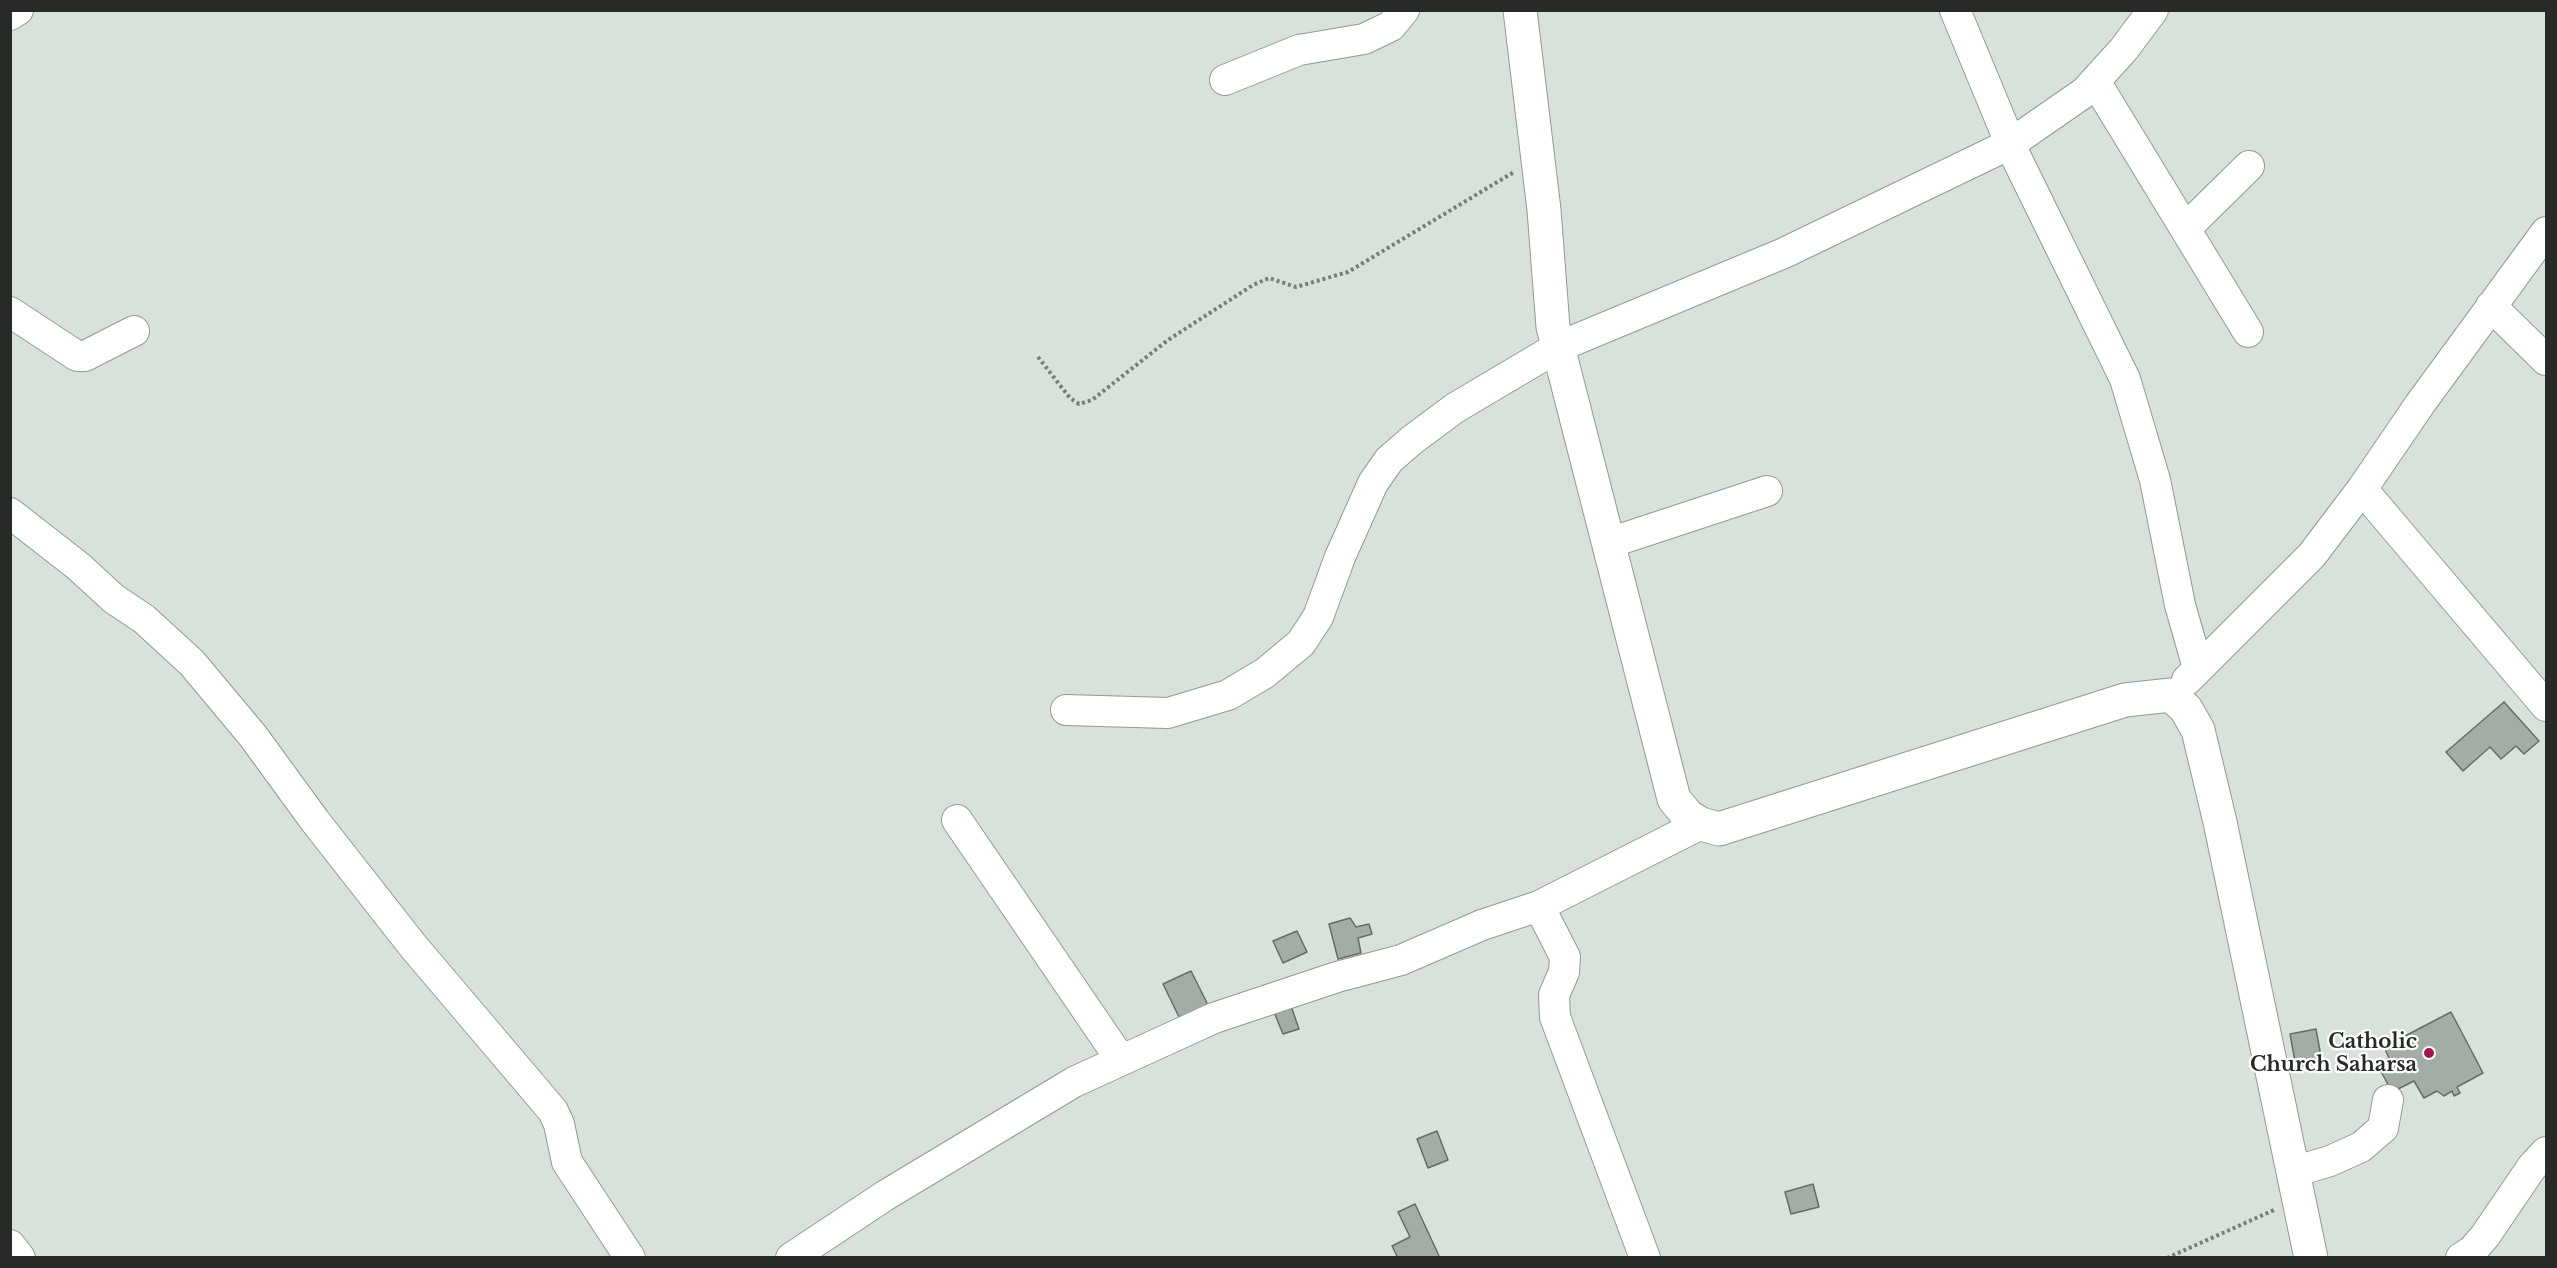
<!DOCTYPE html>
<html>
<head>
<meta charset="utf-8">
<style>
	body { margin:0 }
	#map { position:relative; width:2557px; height:1268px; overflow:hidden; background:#d8e2da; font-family:"Libre Baskerville",serif }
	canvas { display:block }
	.frame { position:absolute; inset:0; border:12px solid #272a27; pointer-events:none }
</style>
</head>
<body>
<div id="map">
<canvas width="2557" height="1268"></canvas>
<div class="frame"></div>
</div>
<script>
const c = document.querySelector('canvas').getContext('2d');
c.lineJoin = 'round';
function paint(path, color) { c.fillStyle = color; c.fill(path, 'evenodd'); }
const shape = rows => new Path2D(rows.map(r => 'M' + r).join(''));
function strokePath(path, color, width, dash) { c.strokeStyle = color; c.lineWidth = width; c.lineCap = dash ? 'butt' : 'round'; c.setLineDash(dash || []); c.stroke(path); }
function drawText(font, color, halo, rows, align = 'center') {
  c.font = font + ' "Libre Baskerville",serif'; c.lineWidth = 4.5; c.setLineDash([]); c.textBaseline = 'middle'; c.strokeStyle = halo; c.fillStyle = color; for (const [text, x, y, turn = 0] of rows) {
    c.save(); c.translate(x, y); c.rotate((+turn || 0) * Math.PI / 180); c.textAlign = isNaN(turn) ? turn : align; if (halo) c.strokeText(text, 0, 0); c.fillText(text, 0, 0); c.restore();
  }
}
const building = shape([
	[2504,702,2539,741,2524,754,2516,746,2501,759,2490,747,2463,771,2446,752,2504,702],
	[1350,918,1356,927,1369,924,1372,934,1358,938,1361,953,1338,959,1329,924,1350,918],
	[1297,931,1307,952,1283,963,1273,941,1297,931],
	[1191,971,1208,1005,1180,1019,1163,984,1191,971],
	[1291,1006,1299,1029,1283,1034,1274,1012,1291,1006],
	[2451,1012,2483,1073,2457,1087,2460,1093,2454,1096,2452,1091,2444,1096,2437,1091,2424,1098,2414,1081,2392,1092,2377,1064,2389,1058,2384,1047,2451,1012],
	[2316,1029,2322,1062,2296,1067,2290,1034,2316,1029],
	[1437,1131,1448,1160,1428,1168,1417,1139,1437,1131],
	[1813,1184,1819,1207,1791,1214,1785,1192,1813,1184],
	[1415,1204,1440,1258,1398,1258,1392,1246,1410,1237,1398,1212,1415,1204]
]);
paint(building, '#a4ada5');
strokePath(building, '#646d66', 1.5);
const minor = shape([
	[1955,10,2015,155,2125,379,2155,480,2180,605,2198,668],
	[10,15,18,10],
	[1225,80,1299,50,1364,39,1391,26,1404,10],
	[2095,81,2248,332],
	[2186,228,2249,166],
	[2491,306,2546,360],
	[10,312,77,356,85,356,134,331],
	[2362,489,2546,706],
	[10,513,78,566,114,599,144,619,192,663,253,736,315,821,413,946,553,1111,559,1124,567,1162,630,1258],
	[1609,543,1767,491],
	[2187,680,2312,555,2362,489,2420,404,2546,232],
	[1066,710,1168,713,1228,695,1265,673,1301,643,1318,617,1340,557,1373,483,1389,460,1412,440,1455,408,1558,347,1784,253,2010,144,2085,92,2124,49,2153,10],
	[957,820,1121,1060],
	[1539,906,1565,957,1564,972,1554,995,1555,1017,1645,1258],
	[2293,1172,2330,1161,2361,1147,2383,1128,2388,1100],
	[10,1245,20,1258],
	[791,1258,886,1195,1074,1082,1214,1018,1337,977,1401,960,1482,925,1539,906,1701,824],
	[2461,1258,2472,1251,2485,1236,2532,1167,2546,1152]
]);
const major = shape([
	[1520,10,1544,210,1553,327,1674,799,1688,816,1701,824,1719,829,2125,700,2171,695,2186,709,2198,730,2220,822,2311,1258]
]);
strokePath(minor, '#919a93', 32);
strokePath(major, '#919a93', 35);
strokePath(shape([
	[1038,357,1070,398,1079,404,1092,400,1168,340,1253,285,1269,278,1296,287,1348,272,1514,172],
	[2167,1258,2274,1210]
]), '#777d78', 4, [3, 3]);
strokePath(minor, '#fff', 30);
strokePath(major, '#fff', 33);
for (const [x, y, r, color] of [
	[2429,1053,6,"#a7134a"]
]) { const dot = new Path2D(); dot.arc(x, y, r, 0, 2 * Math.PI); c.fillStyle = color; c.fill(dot); strokePath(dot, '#fff', 2); }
drawText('bold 20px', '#272a27', '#fff', [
	["Catholic",2417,1042],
	["Church Saharsa",2417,1065]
], 'right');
</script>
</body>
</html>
